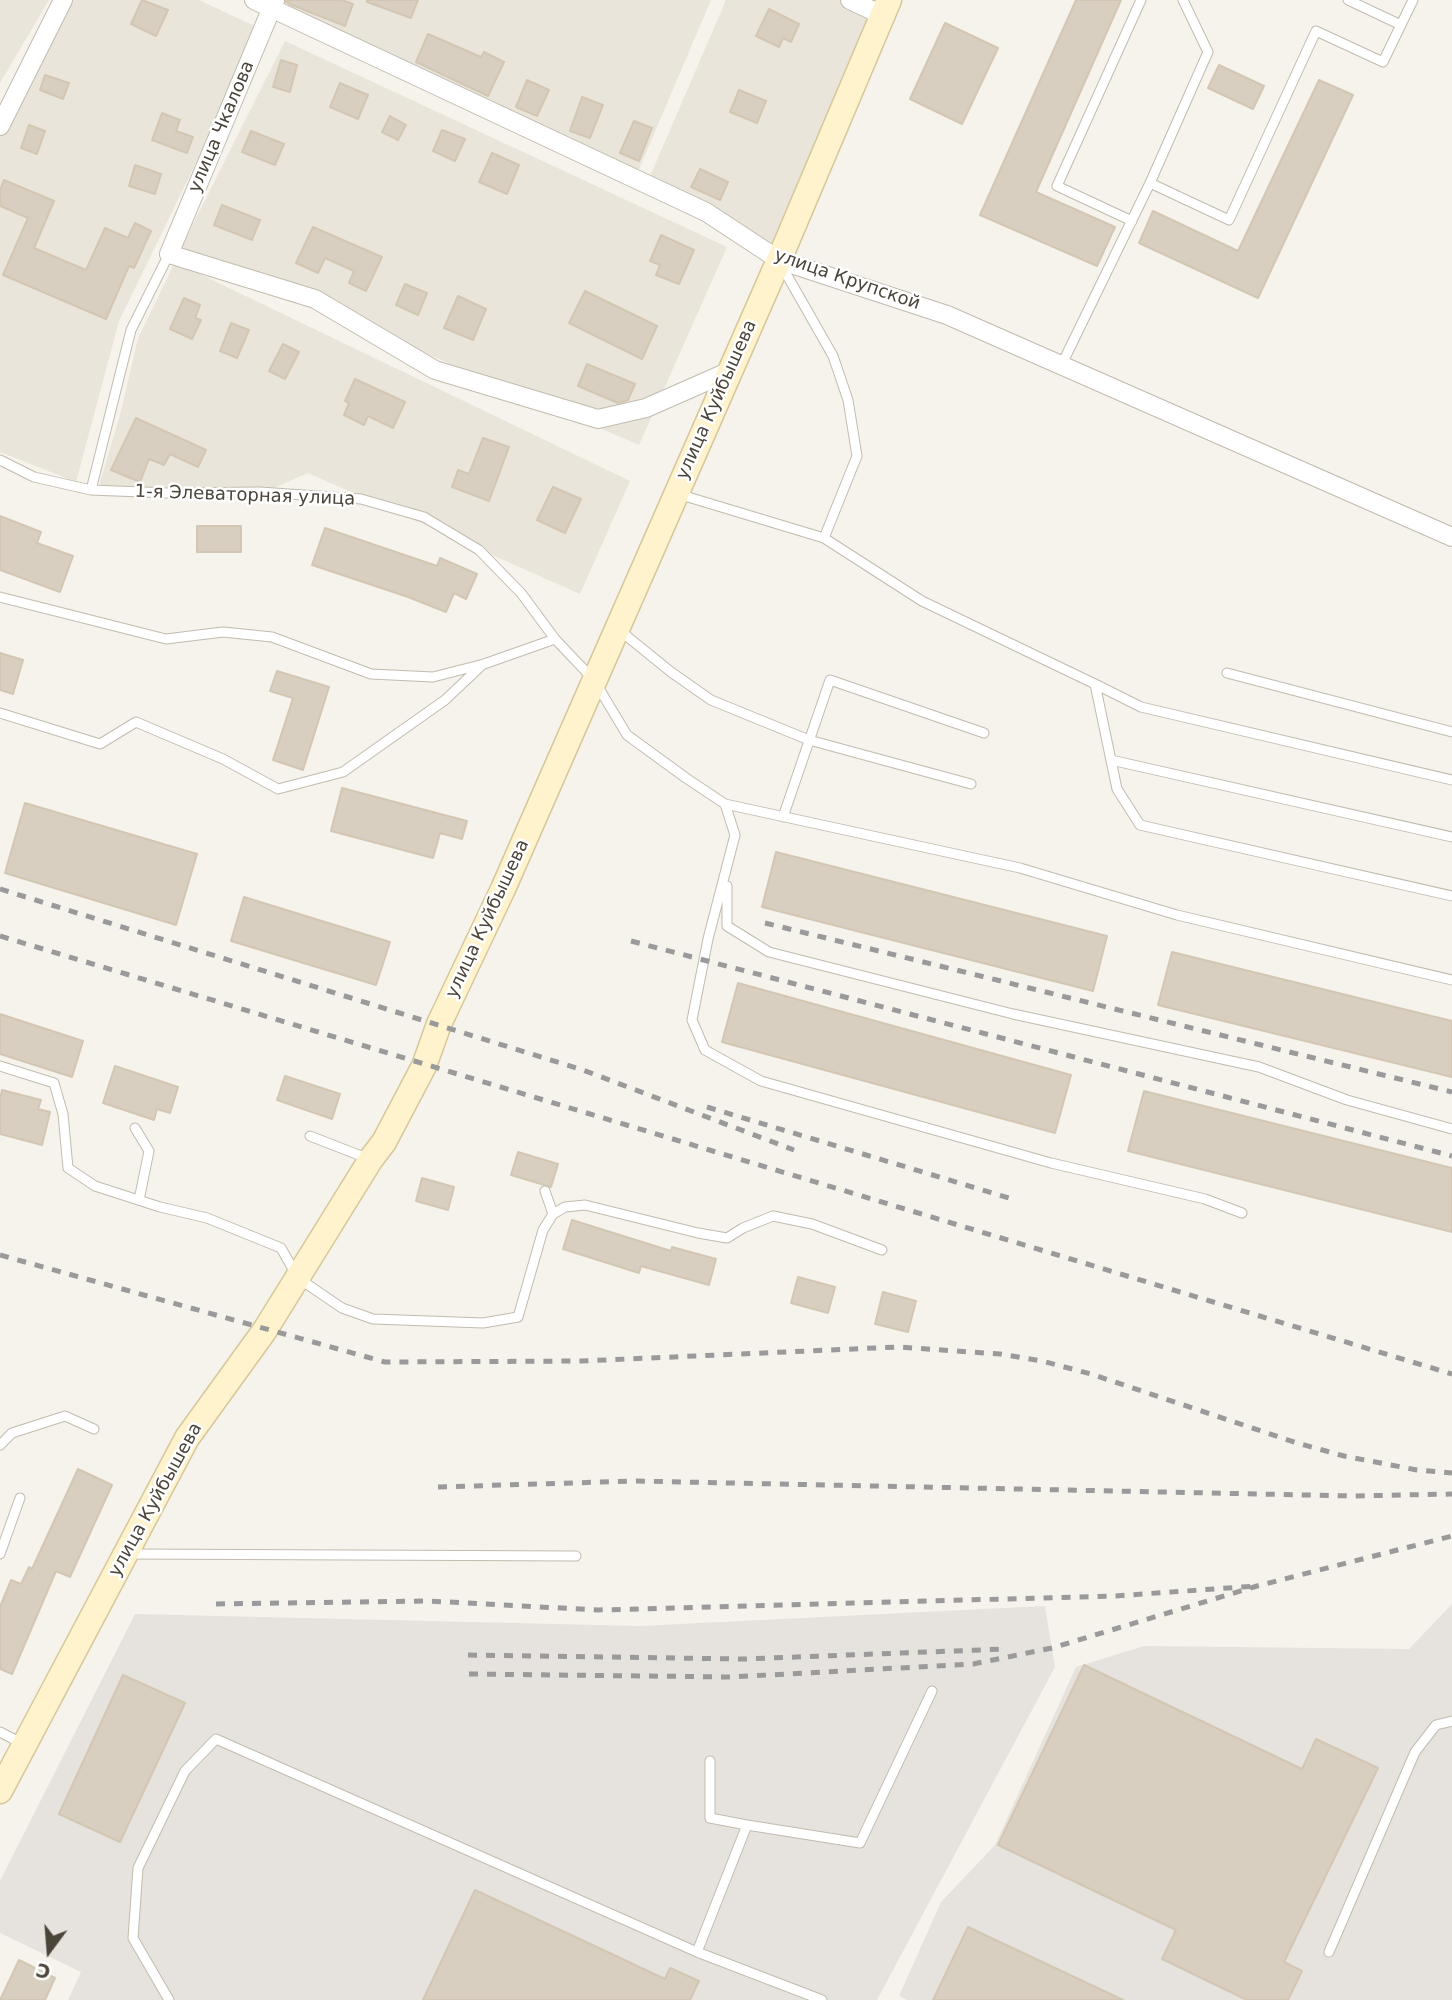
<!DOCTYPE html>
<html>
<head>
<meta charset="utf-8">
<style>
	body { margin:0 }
	#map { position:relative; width:1452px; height:2000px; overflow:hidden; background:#f6f3ec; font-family:"DejaVu Sans",sans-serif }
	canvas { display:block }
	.north { position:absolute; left:14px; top:1916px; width:70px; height:70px; -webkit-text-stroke:5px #fff; paint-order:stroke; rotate:196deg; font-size:19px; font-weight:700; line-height:28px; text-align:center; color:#4b4439 }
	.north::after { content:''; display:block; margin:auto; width:24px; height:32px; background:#4b4439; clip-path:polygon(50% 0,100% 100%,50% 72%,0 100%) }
</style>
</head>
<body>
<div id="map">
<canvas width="1452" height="2000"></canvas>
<div class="north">С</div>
</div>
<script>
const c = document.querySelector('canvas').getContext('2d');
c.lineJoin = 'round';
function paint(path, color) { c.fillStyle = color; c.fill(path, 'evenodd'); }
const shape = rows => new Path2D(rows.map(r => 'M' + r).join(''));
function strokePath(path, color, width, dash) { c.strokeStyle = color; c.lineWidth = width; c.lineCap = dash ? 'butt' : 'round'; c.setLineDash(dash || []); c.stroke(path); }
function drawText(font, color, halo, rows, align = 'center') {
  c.font = font + ' "DejaVu Sans",sans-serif'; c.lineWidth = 5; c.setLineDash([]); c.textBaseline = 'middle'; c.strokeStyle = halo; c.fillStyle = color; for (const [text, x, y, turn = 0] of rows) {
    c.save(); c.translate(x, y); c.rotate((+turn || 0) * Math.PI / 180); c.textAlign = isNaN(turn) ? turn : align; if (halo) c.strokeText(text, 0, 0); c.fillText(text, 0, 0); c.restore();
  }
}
paint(shape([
	[0,0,49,0,0,83],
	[66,0,199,0,261,29,119,321,76,482,0,452,0,130],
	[290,0,711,0,634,181,281,20],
	[726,0,877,0,770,246,645,188],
	[285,41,727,247,639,445,181,248],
	[175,262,630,481,580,594,308,473,269,490,191,499,96,496,121,411,138,338]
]), '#eae5da');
paint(shape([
	[1452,1604,1452,2000,907,2000,899,1996,941,1902,995,1845,1076,1667,1144,1646,1409,1649],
	[1045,1606,1055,1667,877,2000,68,2000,81,1972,0,1933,0,1881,135,1614,640,1626]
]), '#e6e2dd');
const building = shape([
	[142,0,168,10,156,36,131,24,142,0],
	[286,0,342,0,353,4,345,26,292,5,286,2,286,0],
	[367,0,418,0,411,18,367,2,367,0],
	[1076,0,1121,0,1036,192,1115,227,1097,266,980,215,1076,0],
	[769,9,799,24,791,42,783,38,779,47,756,36,769,9],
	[945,23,998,48,962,124,910,99,945,23],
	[428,34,481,57,484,52,504,62,488,96,416,62,428,34],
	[281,60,297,65,290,92,273,87,281,60],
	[1219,65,1264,86,1253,109,1208,88,1219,65],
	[45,75,69,83,63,99,40,90,45,75],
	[527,80,549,90,537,116,516,107,527,80],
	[1319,80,1353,95,1258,298,1139,243,1153,211,1238,251,1319,80],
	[340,83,368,95,358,119,330,107,340,83],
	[739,90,766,101,757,123,730,112,739,90],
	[582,97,603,105,590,138,570,131,582,97],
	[162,113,180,120,176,131,193,137,187,153,152,140,162,113],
	[390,116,406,125,398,140,382,132,390,116],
	[634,121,652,128,639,161,620,153,634,121],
	[29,125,45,131,37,154,21,148,29,125],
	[442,130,465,139,455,161,433,151,442,130],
	[251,131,284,144,275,165,242,152,251,131],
	[492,153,519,165,507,194,479,182,492,153],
	[135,165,161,174,155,194,129,186,135,165],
	[700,169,728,182,720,200,691,187,700,169],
	[4,180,54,201,34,248,86,270,105,228,128,238,135,223,151,231,134,268,129,266,106,319,3,275,28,218,0,206,0,190,4,180],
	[222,205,260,220,252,240,214,225,222,205],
	[313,227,382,257,366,291,349,283,354,271,325,258,318,273,296,263,313,227],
	[661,235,694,250,679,284,656,275,660,265,650,261,661,235],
	[405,284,427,293,418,315,396,305,405,284],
	[585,291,657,326,642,359,569,323,585,291],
	[458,296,486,309,473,340,444,328,458,296],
	[184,298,200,305,195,318,201,320,192,339,170,329,184,298],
	[231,323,249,330,237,358,220,351,231,323],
	[283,344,299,352,285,379,269,371,283,344],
	[587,364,635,384,628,400,618,403,578,386,587,364],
	[355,379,405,402,393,428,368,416,364,425,344,415,349,403,345,401,355,379],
	[136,418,206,450,198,467,170,454,164,465,149,459,140,482,111,470,136,418],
	[483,438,509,447,489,501,452,487,458,470,469,474,483,438],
	[553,487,581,499,565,533,537,520,553,487],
	[0,516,41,532,37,543,73,556,60,592,0,570,0,516],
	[197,526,241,526,241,552,197,552,197,526],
	[325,528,437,566,440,558,477,574,466,599,454,593,446,612,408,597,312,565,325,528],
	[0,653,23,660,13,694,0,690,0,653],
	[277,671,329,687,303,770,273,760,293,698,270,691,277,671],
	[342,788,467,821,462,839,440,833,433,858,331,831,342,788],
	[25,803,197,854,176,925,5,873,25,803],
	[776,852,1107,936,1093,991,762,907,776,852],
	[244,897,390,942,376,985,231,941,244,897],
	[1172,952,1452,1021,1452,1077,1158,1005,1172,952],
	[738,983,1071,1075,1055,1133,722,1042,738,983],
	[0,1014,83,1041,72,1077,0,1054,0,1014],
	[115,1066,178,1087,170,1113,157,1109,154,1120,103,1103,115,1066],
	[285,1076,340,1094,332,1119,277,1100,285,1076],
	[2,1090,41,1100,38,1109,50,1112,42,1145,0,1134,0,1099,2,1090],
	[1144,1091,1452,1168,1452,1232,1128,1151,1144,1091],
	[518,1152,558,1164,551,1187,511,1175,518,1152],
	[422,1178,454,1187,448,1210,416,1201,422,1178],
	[572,1220,671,1251,672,1247,716,1259,709,1285,641,1266,639,1273,563,1249,572,1220],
	[798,1277,835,1287,828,1313,791,1303,798,1277],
	[883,1292,916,1301,908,1332,875,1324,883,1292],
	[78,1469,112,1485,70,1577,56,1571,12,1674,0,1669,0,1607,11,1580,21,1584,29,1567,32,1569,78,1469],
	[1084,1665,1302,1769,1316,1739,1378,1768,1284,1962,1302,1971,1288,2000,1247,2000,1162,1959,1176,1930,998,1845,1084,1665],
	[123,1675,185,1703,120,1842,59,1814,123,1675],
	[475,1890,665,1979,670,1968,699,1981,690,2000,423,2000,475,1890],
	[968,1927,1123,2000,933,2000,968,1927],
	[19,1960,55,1978,45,2000,0,2000,19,1960]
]);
paint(building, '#d8cfc1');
strokePath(building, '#d3c7b4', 2);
const lane = shape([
	[1348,0,1401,25],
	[1150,183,1208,52,1183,0],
	[1132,221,1057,186,1141,0],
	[780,263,833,356,848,400,857,456,824,538],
	[1061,366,1150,183,1229,220,1316,31,1383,62,1413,0],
	[0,460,34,477,91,490,168,493,260,492,361,499,424,517,479,550,521,593,555,639,594,680,627,735,686,778,725,804,735,835,708,939,692,1020,705,1050,761,1081,1051,1163,1205,1199,1242,1213],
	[91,490,131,330,169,254],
	[678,494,824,538,922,601,1095,684,1117,789,1140,825,1452,896],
	[0,597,166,639,223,632,272,637,371,674,433,677,484,664,555,639],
	[618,629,671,672,711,700,809,740,971,784],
	[1227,673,1452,732],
	[1095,684,1141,707,1452,780],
	[0,713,100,744,136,722,223,759,278,789,343,772,445,700,482,665],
	[1111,760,1452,837],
	[725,804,1020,868,1177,915,1452,980],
	[783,817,830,680,984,733],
	[727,886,727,926,769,952,1013,1014,1259,1067,1347,1100,1452,1129],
	[0,1066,54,1083,63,1114,68,1168,95,1186,160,1207,207,1218,281,1248,298,1278,342,1308,373,1319,483,1323,518,1317,543,1230,553,1214,565,1207,585,1205,698,1233,727,1238,743,1228,773,1216,812,1224,882,1250],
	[135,1128,149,1151,139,1200],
	[310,1136,369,1159],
	[545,1191,553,1214],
	[0,1445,12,1433,65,1416,94,1429],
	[0,1554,20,1498],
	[129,1554,576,1556],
	[0,1732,23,1744],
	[710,1761,710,1818,747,1825],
	[697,1952,747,1825,860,1843,932,1691],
	[1329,1952,1415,1752,1436,1725,1452,1721],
	[169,2000,133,1938,138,1868,185,1771,216,1739,697,1952,822,2000]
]);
const street = shape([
	[254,0,706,212,779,260,947,315,1452,537],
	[275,0,169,254,315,299,435,370,598,419,646,408,730,371],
	[850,0,882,15],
	[0,126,63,0]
]);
const secondary = shape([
	[0,1791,187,1438,265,1330,371,1159,384,1142,424,1066,439,1024,503,889,779,260,889,0]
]);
strokePath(lane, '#c2bbae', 11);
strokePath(street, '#c2bbae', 20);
strokePath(secondary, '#d6c79b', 27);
strokePath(lane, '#fff', 9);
strokePath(street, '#fff', 18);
strokePath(secondary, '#fff3cd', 24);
strokePath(shape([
	[0,889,583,1070,794,1150],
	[765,923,1452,1092],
	[0,936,1452,1374],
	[631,941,1452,1156],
	[707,1107,1009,1198],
	[0,1255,385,1362,582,1361,898,1347,1000,1354,1042,1361,1091,1374,1297,1443,1344,1456,1417,1470,1452,1473],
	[438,1487,636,1481,1353,1496,1452,1494],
	[216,1604,429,1601,598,1610,1114,1596,1257,1586],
	[468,1655,744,1659,1006,1649],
	[469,1674,731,1677,973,1664,1052,1648,1257,1586,1452,1536]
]), '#9a9a9a', 5, [9, 9]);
drawText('18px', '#4b4439', '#fff', [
	["улица Чкалова",222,127,-67],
	["улица Крупской",847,280,19],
	["улица Куйбышева",717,400,-66],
	["1-я Элеваторная улица",245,496,2],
	["улица Куйбышева",488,919,-65],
	["улица Куйбышева",156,1500,-61]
]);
</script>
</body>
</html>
